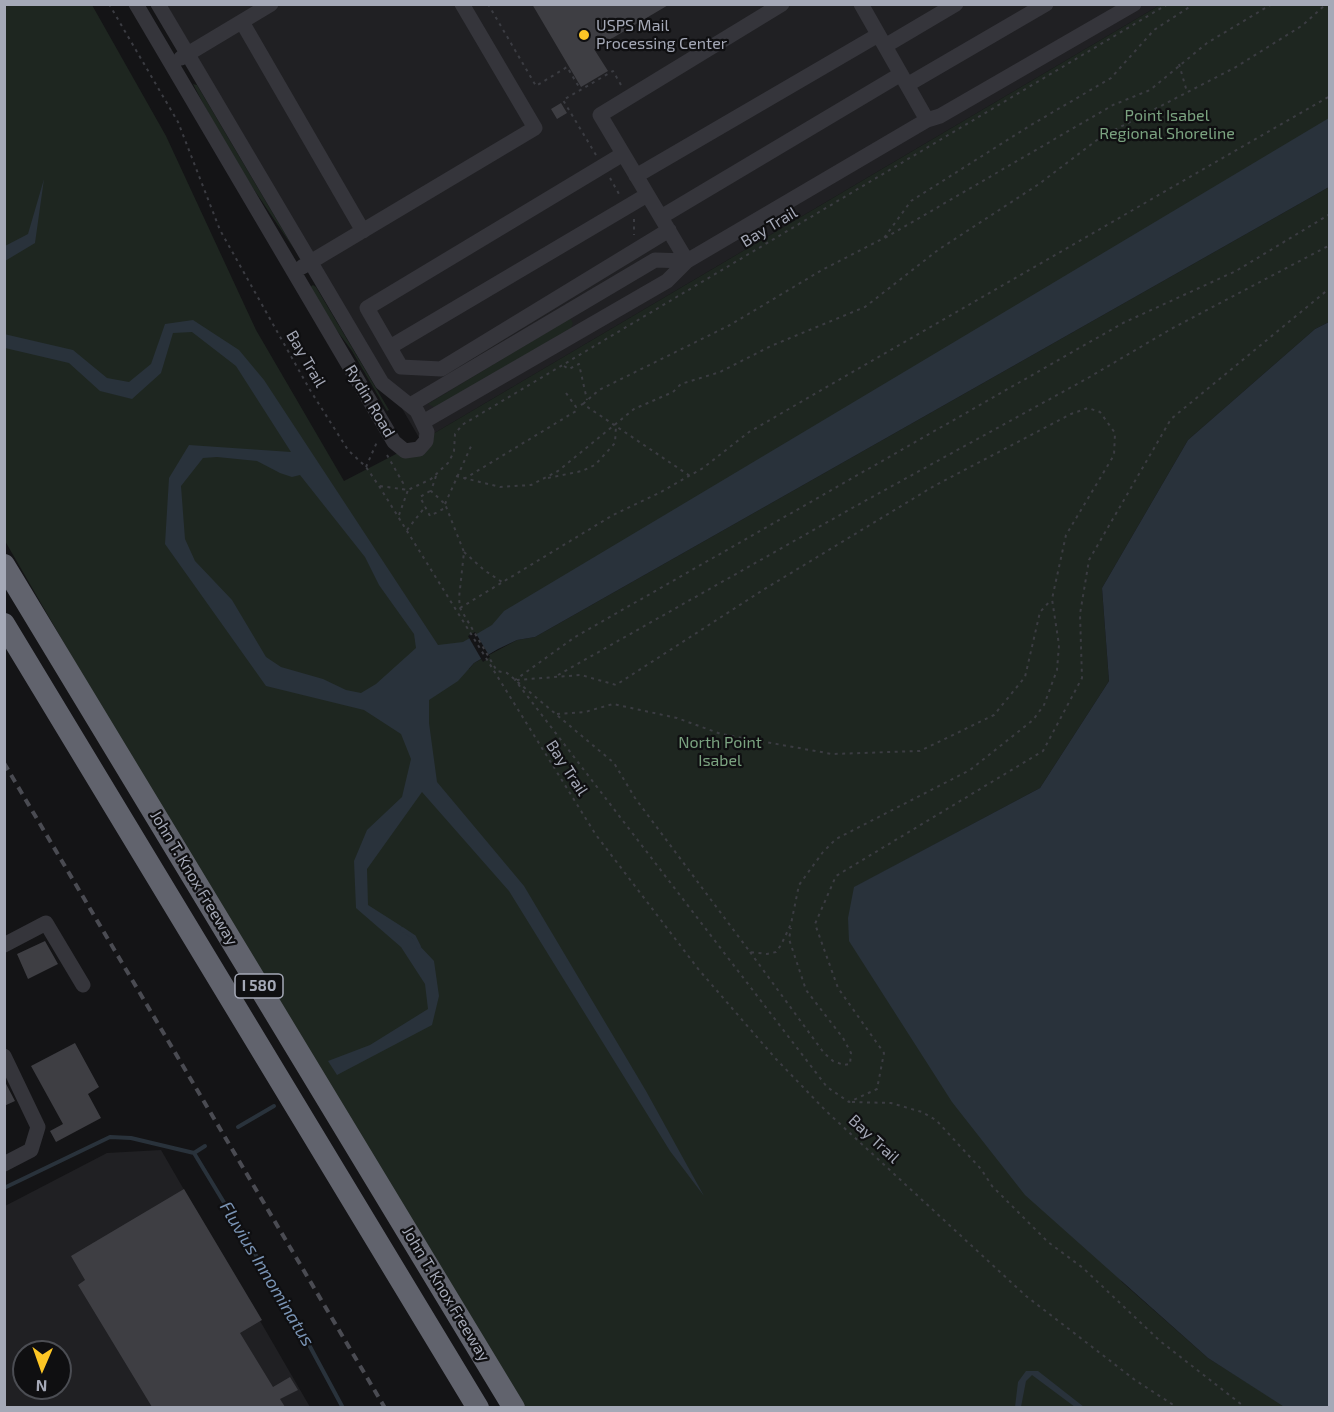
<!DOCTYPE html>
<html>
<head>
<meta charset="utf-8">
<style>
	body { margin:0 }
	#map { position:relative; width:1334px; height:1412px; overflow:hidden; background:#141416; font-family:"Exo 2",sans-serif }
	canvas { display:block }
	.frame { position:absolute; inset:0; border:6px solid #a5a9b7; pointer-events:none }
	.north { position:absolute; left:12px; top:1340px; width:60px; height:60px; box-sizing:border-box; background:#0f0f11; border:2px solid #4b4d53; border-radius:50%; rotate:182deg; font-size:16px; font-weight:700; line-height:24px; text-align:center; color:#a5a9b7 }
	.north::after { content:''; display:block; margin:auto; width:21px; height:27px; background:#fdc625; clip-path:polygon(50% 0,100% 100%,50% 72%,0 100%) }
</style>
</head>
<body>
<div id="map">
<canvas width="1334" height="1412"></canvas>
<div class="frame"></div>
<div class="north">N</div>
</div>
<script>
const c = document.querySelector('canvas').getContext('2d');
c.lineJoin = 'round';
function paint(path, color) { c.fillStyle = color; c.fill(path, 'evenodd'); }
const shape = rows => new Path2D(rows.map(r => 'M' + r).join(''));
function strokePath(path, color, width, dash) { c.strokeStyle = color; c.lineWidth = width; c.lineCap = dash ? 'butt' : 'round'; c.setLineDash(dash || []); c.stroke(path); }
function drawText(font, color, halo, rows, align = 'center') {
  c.font = font + ' "Exo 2",sans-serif'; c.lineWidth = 4.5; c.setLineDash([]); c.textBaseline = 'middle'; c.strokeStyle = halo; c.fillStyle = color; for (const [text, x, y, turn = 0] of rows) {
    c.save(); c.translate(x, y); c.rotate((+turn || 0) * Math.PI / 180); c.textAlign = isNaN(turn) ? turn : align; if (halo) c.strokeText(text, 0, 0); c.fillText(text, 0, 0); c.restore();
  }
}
paint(shape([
	[167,5,1160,5,421,441],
	[161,1150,310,1407,5,1408,5,1206,107,1153],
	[24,1352,60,1352,60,1388,24,1388]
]), '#202023');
paint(shape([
	[4,5,92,5,166,136,256,330,344,481,421,441,1160,5,1329,5,1329,157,453,664,469,669,474,663,517,640,535,637,1329,187,1329,322,1315,329,1188,440,1102,588,1109,681,1040,788,855,887,1122,1282,1208,1358,1286,1407,514,1407,315,1077,5,541],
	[193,84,197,85,294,249,228,151],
	[313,285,316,287,389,410,387,411,352,351,329,320,310,287],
	[570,318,573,323,571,328,436,408,428,404]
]), '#1e2620');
paint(shape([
	[1329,118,1329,187,535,637,517,640,498,649,474,663,458,681,429,700,429,723,437,782,524,886,646,1091,704,1196,670,1151,509,891,422,792,367,869,368,905,401,926,434,961,439,996,432,1025,337,1075,328,1061,370,1045,428,1009,425,984,401,947,356,908,354,861,367,830,402,797,411,759,401,734,364,710,266,686,165,544,169,478,189,445,291,452,236,366,192,332,173,333,161,373,132,399,100,391,69,363,5,348,4,334,73,350,107,378,129,382,151,364,165,324,193,320,239,350,264,380,438,645,463,642,492,625,504,611],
	[217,457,257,461,280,473,292,477,300,475,365,557,379,585,414,634,416,648,376,684,361,693,346,690,323,679,281,667,266,657,232,600,195,561,185,539,181,486,203,458],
	[44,179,35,243,5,261,5,246,28,234],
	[1329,322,1330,1407,1286,1408,1208,1358,1025,1195,952,1102,849,941,848,918,854,887,1040,788,1109,681,1102,588,1188,440,1315,329],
	[1026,1371,1038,1371,1084,1407,1075,1407,1032,1375,1026,1381,1021,1407,1015,1407,1018,1382]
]), '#29323b');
paint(shape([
	[475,632,490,657,483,662,468,636]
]), '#141416');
strokePath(shape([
	[402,929,414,937,419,947],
	[238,1127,274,1106],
	[194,1153,300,1328,343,1408],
	[194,1153,205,1146],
	[4,1188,110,1137,131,1138,194,1153]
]), '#29323b', 4);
paint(shape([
	[532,4,670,4,594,49,608,71,581,87],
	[561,103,567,113,557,119,551,109],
	[45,941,58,964,28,979,17,954],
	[75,1043,99,1087,88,1094,101,1118,56,1142,50,1131,63,1124,31,1066],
	[4,1080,15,1101,4,1106],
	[184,1189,262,1320,240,1333,273,1387,290,1377,298,1390,280,1399,285,1407,152,1407,78,1285,85,1280,71,1256]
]), '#3e3e43');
strokePath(shape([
	[109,4,178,122,220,230,310,390,348,450,366,467,379,486,596,835,699,970,776,1059,826,1111,1026,1296,1135,1380,1178,1408],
	[488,4,536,86,567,67,579,87],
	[1179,64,1187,92],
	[596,155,563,100,613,71,621,85],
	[610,178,619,194],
	[1330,214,1236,271,1123,323,575,637,515,680,827,1087,849,1102,877,1089,884,1053,838,988,815,924,836,876,1043,751,1082,678,1080,614,1089,560,1171,419,1330,288],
	[634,219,634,235],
	[885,238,1113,105,1150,90,1207,43,1272,4],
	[564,366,569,369,579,364,587,400],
	[566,393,576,407,583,404,690,476],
	[583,404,599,390,730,325,822,270,884,238,911,201,1031,125,1111,78,1154,30,1194,4],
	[387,455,403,483,403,490],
	[366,467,377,442],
	[436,476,431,491,445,504,464,552,459,598,460,608,497,671,507,673,614,763,635,798,750,952,767,954,776,952,781,945,791,924,799,885,823,852,836,839,970,770,1033,720,1044,705,1057,670,1059,645,1052,599,1066,535,1114,455,1115,433,1100,412,1088,408,1071,414,934,486,763,590,616,685,581,675,517,680],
	[456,476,500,487,531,485,558,471,634,409,673,392,681,384,720,372,771,346,865,307,938,250,1039,184,1101,137,1236,67,1303,25,1326,4],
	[548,478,582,471,595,465,615,443,616,426],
	[464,479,576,411,576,407],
	[380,486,408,490,431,479,449,462,454,451,455,434,462,425,1168,4],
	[430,491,420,497,430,516,445,508],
	[445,504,472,444],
	[399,515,408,490],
	[407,530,425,507],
	[464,552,484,570,502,582],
	[460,608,613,515,659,493,703,468,749,432,1330,96],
	[558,675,854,507,1088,378,1171,329,1330,245],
	[557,714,585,712,613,704,677,718,721,734,832,754,920,751,994,715,1025,677,1040,612,1051,600],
	[750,952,824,1053,833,1061,844,1065,850,1064,851,1053,843,1038,806,990,789,939,791,928],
	[852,1102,891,1103,922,1112,936,1120,981,1169,992,1186,1048,1242,1083,1268,1160,1341,1246,1408]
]), '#3b3c42', 2, [3, 4.5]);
strokePath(shape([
	[136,4,394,442,405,451,419,449,426,441,427,432,417,411,382,383,158,4],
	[861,4,927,120],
	[242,22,363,231],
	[885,46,956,4],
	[181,58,271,4],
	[907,85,1046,4],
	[623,154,367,308,401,367,441,369,669,230],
	[636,176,878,35],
	[661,217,901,74],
	[687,261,600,115,782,4],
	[302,267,535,128,462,4],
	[390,347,647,195],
	[412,404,655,260,687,261],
	[423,422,667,281,687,261,927,120,940,116,1134,4],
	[4,945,46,923,83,985],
	[4,1056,38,1127,31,1150,4,1164]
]), '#35353b', 15);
strokePath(shape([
	[4,565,514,1408],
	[4,624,478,1408]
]), '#61636d', 22);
strokePath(shape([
	[4,763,385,1408]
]), '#4a4b52', 4, [8, 6]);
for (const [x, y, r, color] of [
	[584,35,6,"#fdc625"]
]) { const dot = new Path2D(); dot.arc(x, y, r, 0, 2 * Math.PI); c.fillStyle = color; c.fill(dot); strokePath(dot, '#0f0f11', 2); }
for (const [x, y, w] of [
	[259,986,48]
]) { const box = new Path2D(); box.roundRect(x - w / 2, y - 12, w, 24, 4.5); c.fillStyle = '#0f0f11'; c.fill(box); strokePath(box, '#a5a9b7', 1.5); }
drawText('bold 15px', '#a5a9b7', null, [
	["I 580",259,986]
]);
drawText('16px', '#a5a9b7', '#0f0f11', [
	["USPS Mail",596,26],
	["Processing Center",596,44]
], 'left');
drawText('16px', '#7ba380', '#0f0f11', [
	["Point Isabel",1167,116],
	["Regional Shoreline",1167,134],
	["North Point",720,743],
	["Isabel",720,761]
]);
drawText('16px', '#a5a9b7', '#0f0f11', [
	["Bay Trail",769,227,-31],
	["Bay Trail",306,359,60],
	["Rydin Road",370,401,59],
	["Bay Trail",567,768,57],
	["John T. Knox Freeway",194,878,59],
	["Bay Trail",874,1139,43],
	["John T. Knox Freeway",446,1294,59]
]);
drawText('italic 18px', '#7a94b5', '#0f0f11', [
	["Fluvius Innominatus",267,1274,59]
]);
</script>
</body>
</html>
